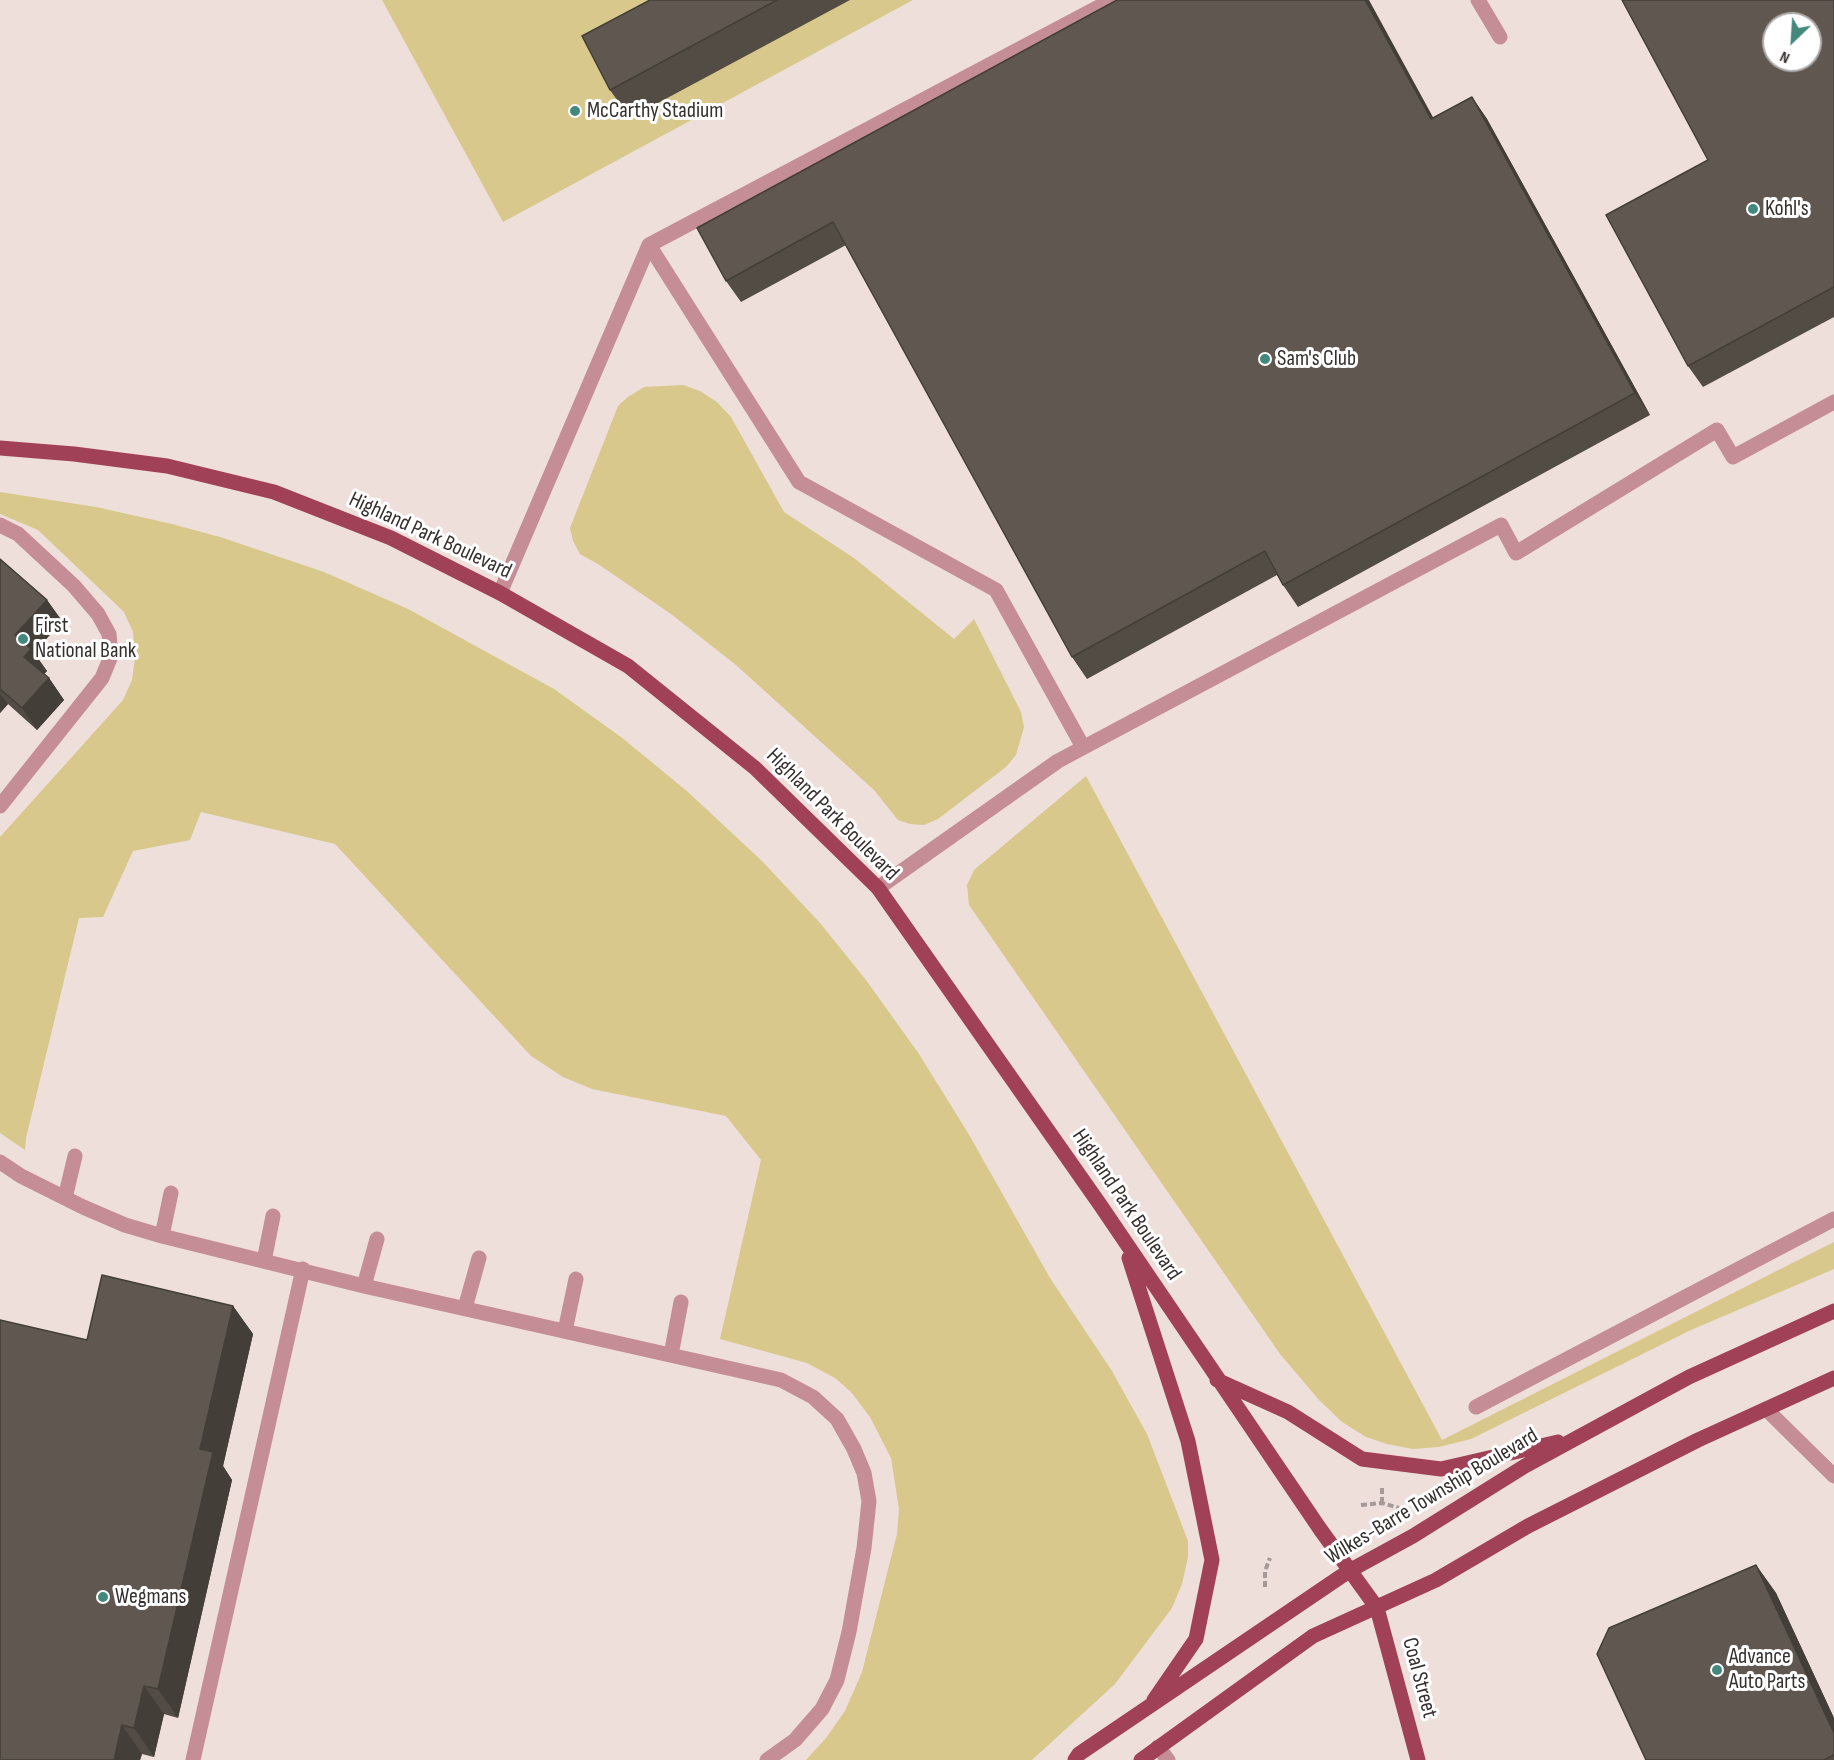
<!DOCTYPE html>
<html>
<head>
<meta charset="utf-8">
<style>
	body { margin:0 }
	#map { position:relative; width:1834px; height:1760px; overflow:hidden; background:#eedfdb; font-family:"Sofia Sans Condensed",sans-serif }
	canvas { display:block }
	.north { position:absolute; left:1762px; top:12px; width:60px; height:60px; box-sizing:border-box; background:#fff; border:2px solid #aeacab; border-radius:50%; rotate:205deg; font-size:16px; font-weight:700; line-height:24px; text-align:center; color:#352f2e }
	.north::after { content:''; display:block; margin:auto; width:21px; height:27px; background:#43887c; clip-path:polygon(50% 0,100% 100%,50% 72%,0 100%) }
</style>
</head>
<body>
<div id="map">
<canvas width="1834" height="1760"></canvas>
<div class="north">N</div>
</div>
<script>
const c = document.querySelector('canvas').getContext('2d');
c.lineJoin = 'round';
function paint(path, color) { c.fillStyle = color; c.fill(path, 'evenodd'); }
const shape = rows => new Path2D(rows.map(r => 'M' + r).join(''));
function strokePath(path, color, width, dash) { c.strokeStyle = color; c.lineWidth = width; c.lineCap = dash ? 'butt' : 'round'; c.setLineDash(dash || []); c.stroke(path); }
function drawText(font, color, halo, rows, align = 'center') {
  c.font = font + ' "Sofia Sans Condensed",sans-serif'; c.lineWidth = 6; c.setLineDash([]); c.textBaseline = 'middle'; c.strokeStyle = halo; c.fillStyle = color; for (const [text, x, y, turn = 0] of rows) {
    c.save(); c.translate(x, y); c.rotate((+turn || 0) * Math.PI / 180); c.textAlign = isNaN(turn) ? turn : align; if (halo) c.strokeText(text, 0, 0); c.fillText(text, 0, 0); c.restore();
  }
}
paint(shape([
	[382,0,913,0,503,222],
	[683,385,700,391,717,402,731,417,784,512,854,558,954,639,974,619,1021,712,1024,727,1016,755,1006,767,938,819,924,825,910,824,898,820,874,790,736,665,671,614,598,564,580,554,573,541,570,528,618,406,628,397,644,387],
	[0,492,96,507,172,524,220,537,324,572,408,609,554,689,621,737,688,792,762,861,820,923,866,980,919,1054,968,1133,1050,1278,1112,1371,1147,1434,1188,1541,1188,1557,1182,1584,1172,1608,1115,1684,1032,1760,806,1760,826,1738,845,1711,862,1672,897,1534,899,1509,891,1458,870,1417,851,1392,835,1378,807,1363,720,1339,761,1160,726,1116,592,1089,563,1077,531,1056,335,844,201,812,190,840,133,851,103,917,79,918,26,1138,25,1150,0,1133,0,837,123,700,132,680,135,658,133,632,124,612,38,530,0,514],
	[1086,776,1442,1440,1834,1242,1834,1269,1691,1330,1471,1439,1439,1447,1413,1449,1387,1444,1366,1437,1342,1422,1319,1400,1280,1354,969,905,967,885,974,870]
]), '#d8c88b');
strokePath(shape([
	[1382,1503,1382,1487],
	[1361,1505,1382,1503,1399,1508],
	[1265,1587,1265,1571,1270,1558]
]), '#a59a97', 4, [6, 3]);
strokePath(shape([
	[1478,0,1500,37],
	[649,245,799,482,996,590,1083,747],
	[0,525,18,534,74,586,98,614,109,634,111,656,102,678,0,806],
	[500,593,649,245,1112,0],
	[878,888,1058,761,1501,525,1516,553,1717,430,1733,457,1834,402],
	[0,1162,21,1176,83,1207,125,1225,162,1236,364,1286,781,1380,813,1397,837,1419,854,1449,864,1473,869,1501,864,1548,849,1632,837,1680,822,1709,795,1740,767,1760],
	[65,1198,75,1156],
	[162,1236,171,1193],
	[264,1261,273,1216],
	[364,1286,377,1239],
	[465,1308,479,1258],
	[565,1331,576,1279],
	[671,1355,681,1302],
	[1476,1407,1834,1219],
	[1766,1409,1834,1476],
	[1158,1747,1168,1760],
	[193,1760,303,1269]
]), '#c58d96', 15);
strokePath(shape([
	[0,448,74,454,167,466,274,492,391,538,500,593,628,666,755,768,878,888,1101,1206,1320,1529,1377,1608,1418,1760],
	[1129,1258,1188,1441,1212,1560,1196,1639,1154,1700],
	[1217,1380,1288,1412,1362,1459,1441,1469,1558,1442],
	[1075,1760,1079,1754,1349,1571,1413,1536,1525,1466,1689,1377,1834,1311],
	[1141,1760,1313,1636,1436,1580,1528,1526,1698,1440,1834,1378]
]), '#a14157', 15);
paint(shape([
	[650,0,850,0,630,118,610,90],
	[1834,0,1834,317,1703,387,1688,366,1708,160],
	[1472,97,1487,119,1650,415,1298,607,1283,585,1277,575,1087,679,1072,657,846,245,741,302,726,281,697,228,1434,118],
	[0,559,47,600,62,621,34,653,47,671,44,674,49,678,64,700,37,730,8,704,0,713],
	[233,1306,253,1334,223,1466,232,1480,178,1718,164,1714,154,1757,142,1754,140,1760,0,1760,87,1340],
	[1756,1565,1776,1593,1834,1718,1834,1760,1646,1760]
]), '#534c45');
paint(shape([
	[1365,0,1369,0,1446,141,1431,119],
	[1472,97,1487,119,1650,415,1635,393],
	[47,600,62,621,34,653,47,671,39,679,24,657,15,635],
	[49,678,64,700,37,730,22,708],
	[0,694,8,704,0,713],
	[233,1306,253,1334,223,1466,232,1480,178,1718,158,1689,200,1449],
	[1756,1565,1776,1593,1834,1718,1834,1733],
	[144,1686,164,1714,154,1757,134,1728],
	[122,1725,142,1754,140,1760,114,1760]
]), '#433e38');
const building = shape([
	[650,0,777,0,610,90,582,36,650,0],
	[1117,0,1365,0,1431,119,1472,97,1635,393,1283,585,1265,551,1072,657,833,222,726,281,697,228,1117,0],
	[1622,0,1834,0,1834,287,1688,366,1606,215,1708,160,1622,0],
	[1774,24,1810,24,1810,60,1774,60,1774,24],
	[0,559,47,600,15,635,31,649,24,657,49,678,22,708,0,689,0,559],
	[102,1275,233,1306,200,1449,213,1452,158,1689,144,1686,134,1728,122,1725,114,1760,0,1760,0,1320,87,1340,102,1275],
	[1756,1565,1834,1733,1834,1755,1824,1760,1646,1760,1597,1654,1609,1628,1756,1565]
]);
paint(building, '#605850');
strokePath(building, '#433e38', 1.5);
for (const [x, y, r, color] of [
	[575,111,6,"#43887c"],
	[1753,209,6,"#43887c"],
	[1265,359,6,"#43887c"],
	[23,639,6,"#43887c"],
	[103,1597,6,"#43887c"],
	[1717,1670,6,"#43887c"]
]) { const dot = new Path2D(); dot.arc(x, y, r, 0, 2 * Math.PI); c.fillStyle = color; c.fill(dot); strokePath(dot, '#fff', 2); }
drawText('22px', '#352f2e', '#fff', [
	["McCarthy Stadium",587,111],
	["Kohl's",1765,209],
	["Sam's Club",1277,359],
	["First",35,626],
	["National Bank",35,651],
	["Wegmans",115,1597],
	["Advance",1729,1657],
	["Auto Parts",1729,1682]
], 'left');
drawText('22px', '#352f2e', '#fff', [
	["Highland Park Boulevard",430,536,25],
	["Highland Park Boulevard",832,815,45],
	["Highland Park Boulevard",1126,1205,56],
	["Wilkes-Barre Township Boulevard",1432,1497,-31],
	["Coal Street",1419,1678,75]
]);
</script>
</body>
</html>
